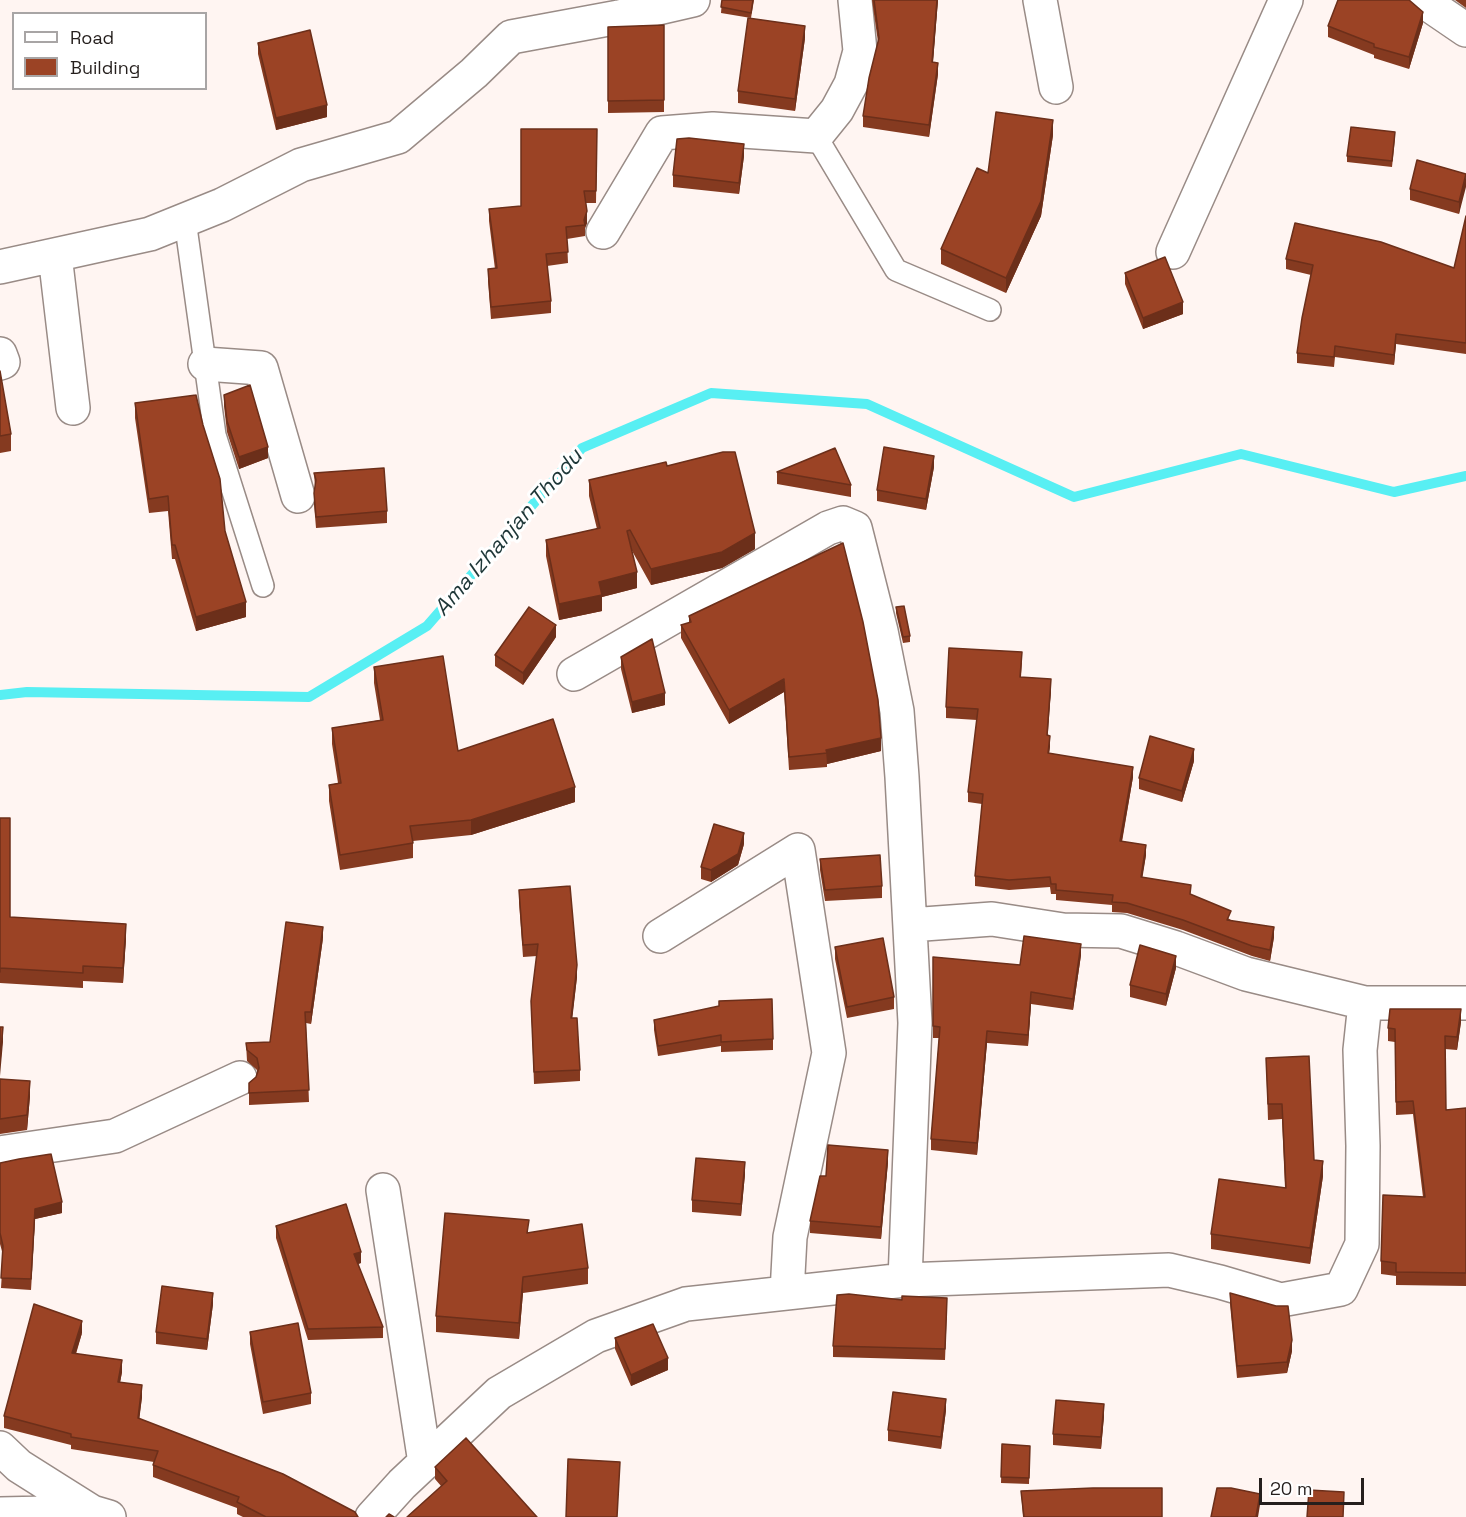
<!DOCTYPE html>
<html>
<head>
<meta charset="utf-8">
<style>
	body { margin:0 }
	#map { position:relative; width:1466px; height:1517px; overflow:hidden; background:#fff5f2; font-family:"Space Grotesk",sans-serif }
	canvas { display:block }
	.legend { position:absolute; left:12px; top:12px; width:195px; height:78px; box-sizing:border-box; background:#fff; border:2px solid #a8a5a5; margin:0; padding:8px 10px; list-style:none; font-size:18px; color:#251f1d }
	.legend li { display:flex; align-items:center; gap:12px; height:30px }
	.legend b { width:30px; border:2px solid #a8a5a5 }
	.scale { position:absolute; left:1259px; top:1478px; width:105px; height:27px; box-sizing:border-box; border:3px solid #251f1d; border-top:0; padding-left:8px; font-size:18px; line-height:21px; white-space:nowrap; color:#251f1d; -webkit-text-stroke:4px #fff; paint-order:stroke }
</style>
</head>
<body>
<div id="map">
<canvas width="1466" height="1517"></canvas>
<ul class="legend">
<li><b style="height:8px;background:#fff"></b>Road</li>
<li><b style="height:16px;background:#9b4325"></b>Building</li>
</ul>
<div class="scale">20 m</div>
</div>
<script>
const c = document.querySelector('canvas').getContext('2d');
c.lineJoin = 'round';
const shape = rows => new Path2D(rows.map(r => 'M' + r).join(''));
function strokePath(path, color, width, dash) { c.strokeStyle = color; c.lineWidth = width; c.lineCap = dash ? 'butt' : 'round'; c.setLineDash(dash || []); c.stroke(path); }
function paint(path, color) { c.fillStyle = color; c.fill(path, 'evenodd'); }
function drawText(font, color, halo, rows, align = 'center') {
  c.font = font + ' "Space Grotesk",sans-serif'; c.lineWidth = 6; c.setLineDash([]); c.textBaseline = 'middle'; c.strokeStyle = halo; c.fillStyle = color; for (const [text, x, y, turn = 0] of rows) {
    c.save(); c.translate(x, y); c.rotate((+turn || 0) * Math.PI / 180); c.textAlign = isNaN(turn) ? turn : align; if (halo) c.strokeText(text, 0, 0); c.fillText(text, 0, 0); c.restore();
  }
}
strokePath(shape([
	[0,695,27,692,309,697,427,626,582,448,711,393,867,404,1074,497,1241,454,1394,492,1466,476]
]), '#58eff3', 10);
const lane = shape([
	[816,136,896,270,990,310],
	[185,220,215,435,263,586]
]);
const street = shape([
	[1040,0,1056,87],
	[1422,0,1466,30],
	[603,232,662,133,713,129,816,136,837,110,851,84,860,51,855,0],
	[1173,252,1286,0],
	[55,255,73,408],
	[0,267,150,234,222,205,301,165,398,137,474,73,511,37,619,17,693,0],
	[0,354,3,362,0,363],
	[205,364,261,368,298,496],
	[910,925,992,919,1063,930,1121,931,1176,948,1246,974,1365,1003],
	[660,936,798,850,829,1053,790,1237,787,1293],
	[0,1153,115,1136,240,1078],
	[383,1190,425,1463],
	[905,1280,1169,1270,1220,1282,1281,1300,1341,1289,1362,1244,1363,1146,1360,1050,1365,1003,1466,1003],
	[0,1448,19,1466,57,1490,92,1512,109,1517],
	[0,1514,92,1512],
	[372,1517,402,1484,499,1393,596,1336,686,1304,905,1280,915,1023,902,777,897,711,881,631,855,528,843,523,828,528,574,674]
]);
strokePath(lane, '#998b86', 24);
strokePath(street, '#998b86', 36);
strokePath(lane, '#fff', 21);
strokePath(street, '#fff', 33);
paint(shape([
	[722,0,754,0,751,18,721,13],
	[872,0,938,0,933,62,938,74,929,137,863,127,863,116,878,42],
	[1455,0,1466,0,1466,8],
	[1423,23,1409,69,1374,58,1374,55,1328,37,1328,26],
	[664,25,664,112,608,113,608,27],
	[805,38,795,111,738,103,738,91],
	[258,43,327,117,276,130,258,54],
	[597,129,596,203,586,203,587,223,585,228,585,236,567,239,568,263,547,266,551,301,551,313,491,319,488,281,488,269,495,269,489,221,489,209,521,206],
	[1053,135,1041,216,1006,293,941,264,941,249,988,173],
	[1395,138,1392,167,1347,162,1347,156],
	[744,156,739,194,673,187,673,175],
	[1466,174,1459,214,1410,200,1410,189],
	[1466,216,1466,354,1396,344,1394,365,1335,357,1334,367,1297,363,1297,353,1311,275,1286,269,1286,259,1454,268],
	[1125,273,1183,314,1143,329,1125,284],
	[0,371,11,434,11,451,0,453],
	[224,395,268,458,239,469,227,432,224,406],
	[135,403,225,531,246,617,196,631,175,559,172,559,168,511,149,513,135,418],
	[667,466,755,549,722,568,651,585,631,549,637,588,602,597,602,611,559,620,546,556,546,540,597,529,589,496,589,480],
	[934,467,926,510,877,501,877,490],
	[777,472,851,485,851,497,777,484],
	[314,473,387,511,387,523,316,528,314,504,315,487],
	[896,607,910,636,910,642,903,643,896,613],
	[689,616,881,751,827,764,827,767,789,770,784,692,729,724,681,638,681,625,689,623],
	[556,637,523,685,495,666,495,655],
	[621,657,665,705,632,713,621,669],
	[1022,662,1021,677,1051,690,1047,735,1050,746,1049,753,1133,777,1122,842,1146,855,1142,877,1191,895,1231,920,1274,937,1270,961,1252,956,1183,930,1127,913,1112,912,1112,905,1056,900,1056,894,1051,894,1050,887,1009,890,975,886,975,876,982,804,968,802,968,792,977,720,946,718,946,707],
	[374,667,458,751,575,802,471,835,413,841,413,858,340,870,329,801,329,785,338,783,332,744,332,728,380,720,374,683],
	[1194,761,1182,802,1139,789,1139,778],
	[0,818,10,917,126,938,123,983,83,981,83,988,0,983,0,987],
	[744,844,738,865,711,882,701,879,701,867],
	[820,859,882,886,882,898,825,901,820,870],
	[519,890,577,977,572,1018,580,1070,580,1081,534,1084,531,1001,537,956,523,957,519,902],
	[323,938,311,1024,306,1023,309,1102,249,1105,249,1083,256,1077,257,1072,257,1070,247,1061,246,1043,270,1042],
	[835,947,894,997,894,1009,847,1018,835,959],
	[1081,955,1073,1010,1031,1004,1028,1046,987,1043,977,1155,931,1150,931,1139,939,1038,933,1038,933,957,1020,965],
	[1176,968,1166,1006,1130,997,1130,985],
	[654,1020,773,1039,773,1050,721,1052,721,1046,658,1056,654,1030],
	[1461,1022,1457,1050,1445,1049,1446,1110,1466,1108,1466,1286,1396,1285,1396,1276,1381,1274,1381,1261,1423,1197,1413,1114,1396,1115,1395,1042,1388,1041,1388,1028],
	[1266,1058,1314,1160,1323,1176,1310,1264,1211,1249,1211,1234,1285,1188,1282,1119,1268,1120],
	[0,1079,30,1096,27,1130,0,1134],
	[888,1162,881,1239,810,1233,810,1221],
	[0,1163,62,1213,35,1219,31,1290,1,1288,3,1255,0,1244],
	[745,1174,741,1216,692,1212,692,1200],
	[276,1226,361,1263,358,1264,383,1327,383,1338,308,1340,276,1238],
	[529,1233,588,1268,588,1284,523,1293,519,1339,436,1332,436,1316],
	[1230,1293,1292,1351,1287,1373,1237,1378,1230,1304],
	[213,1304,207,1350,156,1344,156,1332],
	[947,1309,945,1360,833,1357,833,1346],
	[250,1332,311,1393,311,1404,263,1414,250,1344],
	[82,1333,76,1354,122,1372,120,1382,142,1397,139,1419,358,1517,243,1517,237,1514,237,1508,153,1477,153,1465,154,1462,71,1449,71,1445,4,1428,4,1416],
	[615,1338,668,1370,631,1386,615,1349],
	[946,1410,941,1449,888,1441,888,1430],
	[1104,1416,1101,1449,1053,1445,1053,1434],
	[1002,1444,1030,1446,1029,1484,1001,1483],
	[435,1467,537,1517,441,1486,435,1479],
	[1021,1491,1162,1517,1023,1517]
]), '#853a20');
paint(shape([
	[937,0,938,0,932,74,932,62],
	[1423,12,1423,23,1409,69,1409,57],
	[805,26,805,38,795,111,795,99],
	[938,63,938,74,929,137,929,125],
	[327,105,327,117,276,130,276,118],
	[1053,120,1053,135,1041,216,1006,293,1006,278],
	[744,144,744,156,739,194,739,183],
	[1466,175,1466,187,1459,214,1459,202],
	[587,211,587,223,585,228,584,220],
	[1183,302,1183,314,1143,329,1143,318],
	[1396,334,1396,344,1394,365,1394,355],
	[268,447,268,458,239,469,239,457],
	[934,456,934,467,926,510,926,499],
	[755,533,755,549,722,568,651,585,651,569],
	[637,572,637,588,602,597,602,611,559,620,559,604,599,582],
	[246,602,246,617,196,631,196,617],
	[556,625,556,637,523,685,523,673],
	[784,679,784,692,729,724,729,710],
	[1051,679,1051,690,1047,746,1047,735],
	[665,693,665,705,632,713,632,702],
	[1050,736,1050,746,1048,763,1048,753],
	[881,738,881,751,827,764,826,750],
	[1194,749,1194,761,1182,802,1182,791],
	[1133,767,1133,777,1120,851,1120,841],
	[575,787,575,802,471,835,471,820],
	[744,833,744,844,738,865,711,882,711,870],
	[1146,845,1146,855,1141,887,1141,877],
	[126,924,126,938,123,983,123,968],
	[323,927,323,938,311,1024,311,1012],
	[1274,927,1274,937,1270,961,1270,950],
	[1081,944,1081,955,1073,1010,1073,999],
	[1176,956,1176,968,1166,1006,1166,994],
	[577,965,577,977,571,1030,571,1018],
	[1031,992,1031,1004,1028,1046,1028,1035],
	[1461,1009,1461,1022,1457,1050,1457,1037],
	[3,1027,3,1042,0,1076,0,1061],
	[987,1031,987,1043,977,1155,977,1143],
	[30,1081,30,1096,27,1130,27,1115],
	[888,1150,888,1162,881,1239,881,1227],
	[1323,1161,1323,1176,1310,1264,1310,1248],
	[745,1162,745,1174,741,1216,741,1204],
	[62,1202,62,1213,35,1219,31,1290,35,1209],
	[361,1252,361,1263,354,1265,354,1254],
	[523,1277,523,1293,519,1339,519,1323],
	[213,1293,213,1304,207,1350,207,1339],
	[82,1321,82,1333,72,1365,72,1353],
	[1292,1340,1292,1351,1287,1373,1287,1362],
	[668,1358,668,1370,631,1386,631,1375],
	[122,1360,122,1372,118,1394,118,1382],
	[142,1385,142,1397,138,1430,138,1418],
	[946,1399,946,1410,941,1449,941,1437],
	[1104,1404,1104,1416,1101,1449,1101,1437],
	[1260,1494,1260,1505,1258,1517,1256,1517]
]), '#6c2f1a');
const building = shape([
	[722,0,753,0,751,13,721,7,722,0],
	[874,0,937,0,932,62,938,63,929,125,863,116,869,78,879,38,874,0],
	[1338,0,1409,0,1423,12,1409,57,1374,47,1374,44,1328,26,1338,0],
	[748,18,805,26,795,99,738,91,748,18],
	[664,25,664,100,608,101,608,27,664,25],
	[310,30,327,105,276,118,258,43,310,30],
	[996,112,1053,120,1041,201,1006,278,941,249,977,168,988,173,996,112],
	[1351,127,1395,132,1392,161,1347,156,1351,127],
	[521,129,597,129,596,191,584,191,587,211,584,220,585,225,566,227,568,252,546,254,551,301,491,307,488,269,497,268,489,209,521,206,521,129],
	[689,138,744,144,739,183,673,175,677,139,689,138],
	[1417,160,1466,174,1459,202,1410,189,1417,160],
	[1466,216,1466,343,1396,334,1394,355,1335,346,1334,357,1297,353,1302,318,1313,265,1286,259,1295,223,1381,242,1454,268,1466,216],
	[1165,257,1183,302,1143,318,1125,273,1165,257],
	[0,371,11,434,0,436,0,371],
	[250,385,268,447,239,457,227,421,224,395,250,385],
	[196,395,203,425,220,479,225,531,246,602,196,617,175,545,172,545,168,496,149,499,135,403,196,395],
	[884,447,934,456,926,499,877,490,884,447],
	[835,448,851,485,777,472,835,448],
	[723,452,735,452,755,533,722,552,651,569,630,530,627,531,637,572,599,582,602,595,559,604,546,540,600,528,589,480,666,462,667,466,723,452],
	[384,468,387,511,316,517,314,493,316,480,314,473,384,468],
	[843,543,863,622,878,700,881,738,826,750,827,753,789,757,784,679,729,710,681,625,691,622,689,616,843,543],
	[904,606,910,636,903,637,896,607,904,606],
	[529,607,556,625,523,673,495,655,529,607],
	[652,639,665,693,632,702,621,657,652,639],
	[949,648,1022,652,1020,677,1051,679,1047,735,1050,736,1048,753,1133,767,1120,841,1146,845,1141,877,1191,885,1190,894,1231,911,1227,920,1274,927,1270,950,1252,946,1183,920,1127,903,1112,902,1113,895,1056,890,1056,884,1051,884,1050,877,1009,880,975,876,983,794,968,792,978,709,946,707,949,648],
	[443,656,458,751,553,719,575,787,471,820,410,826,413,843,340,855,329,785,341,783,332,728,383,720,374,667,443,656],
	[1150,736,1194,749,1182,791,1139,778,1150,736],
	[0,818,10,818,10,917,126,924,123,968,83,966,83,973,0,968,0,972,0,818],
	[714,824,744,833,738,854,711,870,701,867,714,824],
	[880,855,882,886,825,890,820,859,880,855],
	[570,886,577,965,571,1018,577,1018,580,1070,534,1072,531,1001,538,944,523,945,519,890,570,886],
	[286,922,323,927,311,1012,305,1012,309,1090,249,1093,249,1083,256,1077,259,1068,257,1058,247,1050,246,1043,270,1042,286,922],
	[1024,936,1081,944,1073,999,1031,992,1028,1035,987,1031,977,1143,931,1139,940,1027,933,1026,933,957,1020,965,1024,936],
	[883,938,894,997,847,1007,835,947,883,938],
	[1140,945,1176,956,1166,994,1130,985,1140,945],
	[772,999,773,1039,721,1042,721,1035,658,1046,654,1020,719,1006,719,1001,772,999],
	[1390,1009,1461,1009,1457,1037,1445,1036,1446,1110,1466,1108,1466,1273,1396,1272,1396,1263,1381,1261,1383,1195,1425,1197,1413,1101,1396,1102,1395,1029,1388,1028,1390,1009],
	[0,1027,3,1027,0,1061,0,1027],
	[1309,1056,1314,1160,1323,1161,1310,1248,1211,1234,1219,1179,1286,1188,1282,1104,1268,1104,1266,1058,1309,1056],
	[0,1079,30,1081,27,1115,0,1119,0,1079],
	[828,1145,888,1150,881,1227,810,1221,820,1176,826,1176,828,1145],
	[51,1154,62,1202,35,1209,31,1279,1,1278,3,1246,0,1233,0,1163,19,1159,51,1154],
	[696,1158,745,1162,741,1204,692,1200,696,1158],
	[346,1204,361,1252,354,1254,383,1327,308,1329,276,1226,346,1204],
	[445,1213,529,1220,527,1233,582,1224,588,1268,523,1277,519,1323,436,1316,445,1213],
	[162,1286,213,1293,207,1339,156,1332,162,1286],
	[1230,1293,1276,1306,1288,1306,1292,1340,1287,1362,1237,1366,1230,1293],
	[849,1294,902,1300,902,1296,947,1298,945,1349,833,1346,837,1295,849,1294],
	[34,1304,82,1321,72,1353,122,1360,118,1382,142,1385,138,1418,283,1474,355,1512,358,1517,266,1517,237,1502,239,1497,153,1465,158,1451,71,1437,71,1434,4,1416,34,1304],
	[298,1323,311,1393,263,1402,250,1332,298,1323],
	[653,1324,668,1358,631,1375,615,1338,653,1324],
	[893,1392,946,1399,941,1437,888,1430,893,1392],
	[1056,1400,1104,1404,1101,1437,1053,1434,1056,1400],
	[466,1438,537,1517,407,1517,447,1481,435,1467,466,1438],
	[1002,1444,1030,1446,1029,1478,1001,1477,1002,1444],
	[568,1459,620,1462,617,1517,566,1517,568,1459],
	[1093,1488,1162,1488,1162,1517,1024,1517,1021,1491,1093,1488],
	[1217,1488,1231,1488,1260,1494,1256,1517,1211,1517,1217,1488],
	[1309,1490,1344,1492,1343,1517,1307,1517,1309,1490],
	[389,1514,394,1517,386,1517,389,1514]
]);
paint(building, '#9b4325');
strokePath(building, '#6c2f1a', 1.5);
drawText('italic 22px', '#1d3637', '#fff', [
	["Ama Izhanjan Thodu",509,533,-49]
]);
</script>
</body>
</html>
